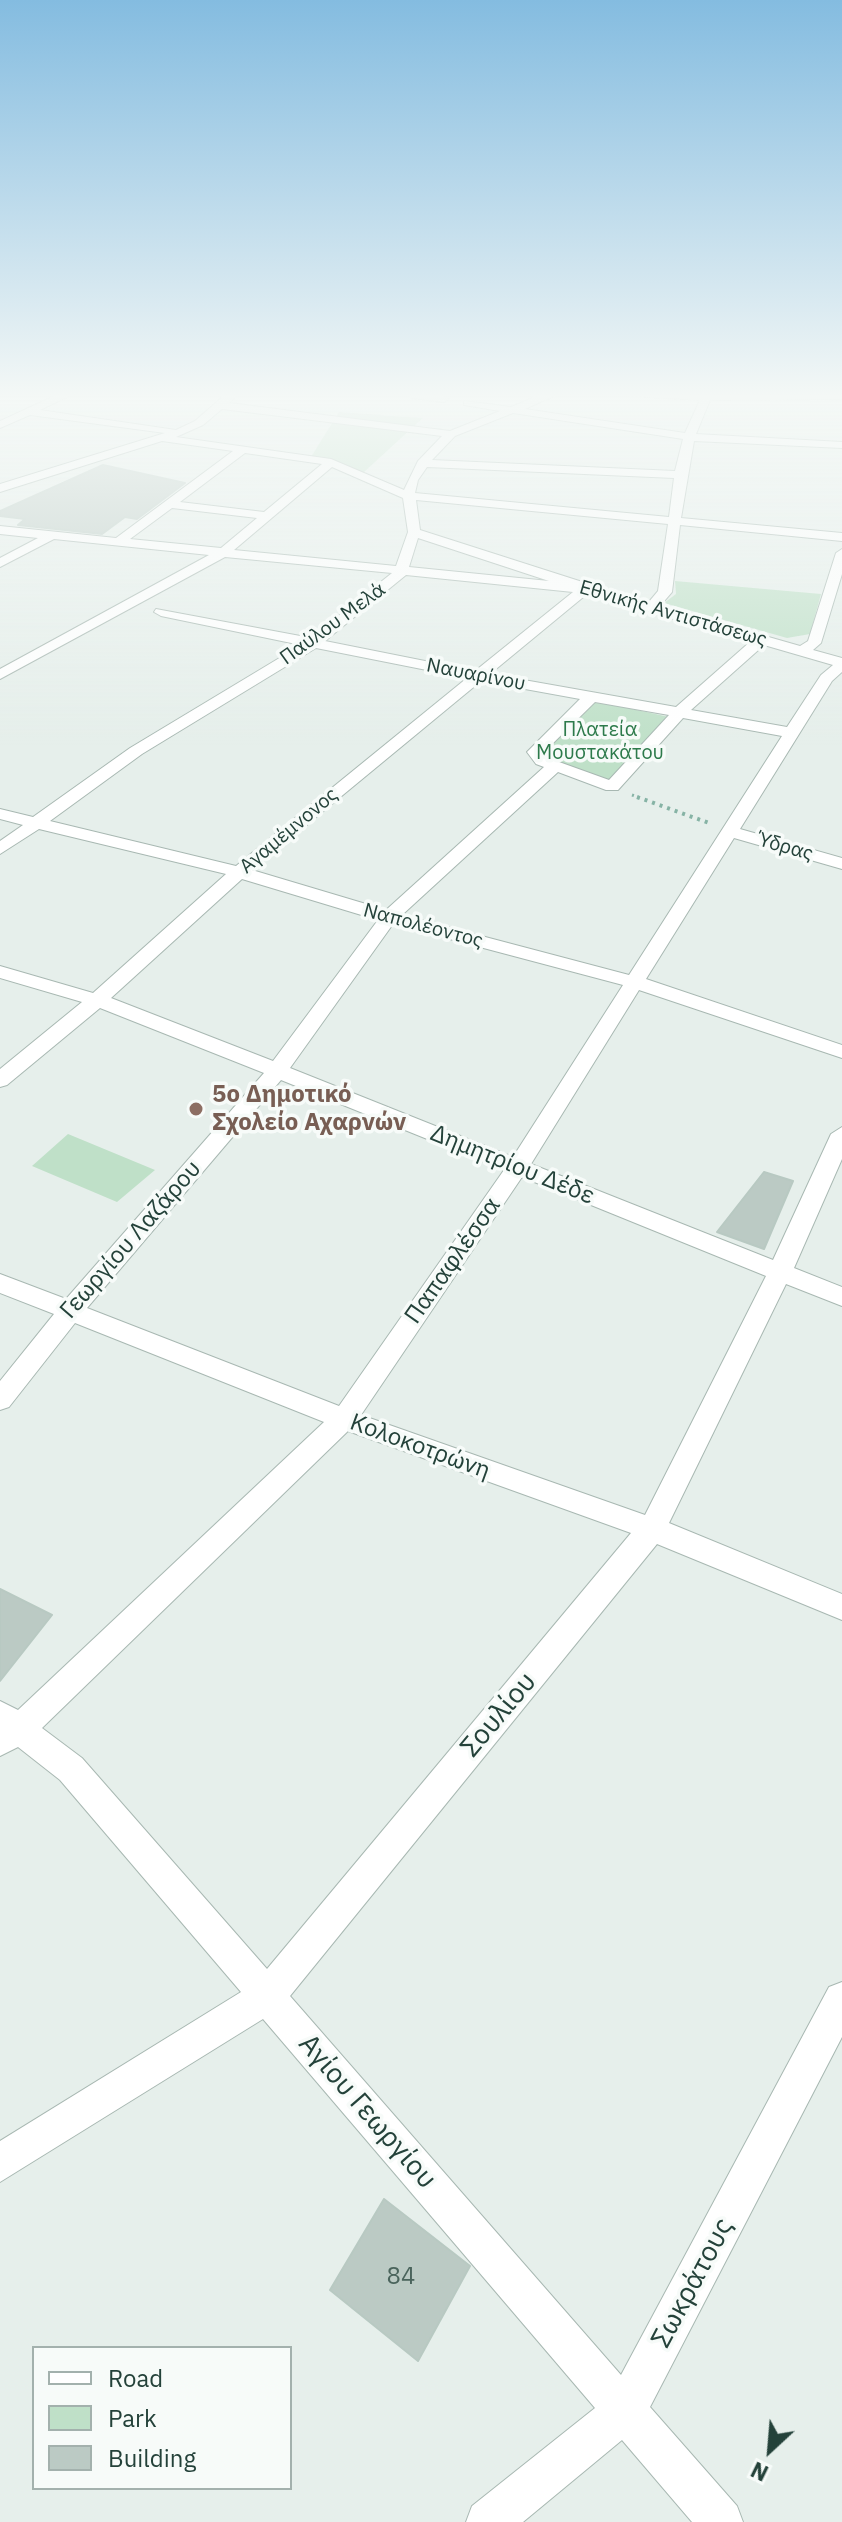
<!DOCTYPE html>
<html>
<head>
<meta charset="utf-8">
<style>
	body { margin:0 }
	#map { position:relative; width:842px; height:2522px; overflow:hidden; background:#e6efeb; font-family:"IBM Plex Sans",sans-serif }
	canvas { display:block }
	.legend { position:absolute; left:32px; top:2346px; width:260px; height:144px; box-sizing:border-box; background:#f7fbf9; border:2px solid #a3b1ad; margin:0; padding:10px 14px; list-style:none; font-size:24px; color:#24423a }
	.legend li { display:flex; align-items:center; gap:16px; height:40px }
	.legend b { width:40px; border:2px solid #a3b1ad }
	.north { position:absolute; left:730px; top:2410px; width:80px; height:80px; -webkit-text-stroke:6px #f7fbf9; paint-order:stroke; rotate:206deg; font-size:22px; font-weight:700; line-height:32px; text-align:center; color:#24423a }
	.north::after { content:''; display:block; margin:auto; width:28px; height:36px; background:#24423a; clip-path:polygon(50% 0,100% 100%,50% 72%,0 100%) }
</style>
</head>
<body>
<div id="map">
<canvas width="842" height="2522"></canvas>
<ul class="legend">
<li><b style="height:10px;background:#fff"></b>Road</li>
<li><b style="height:22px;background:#bfe0c8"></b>Park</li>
<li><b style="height:22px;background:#bbcac4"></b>Building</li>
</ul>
<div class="north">N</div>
</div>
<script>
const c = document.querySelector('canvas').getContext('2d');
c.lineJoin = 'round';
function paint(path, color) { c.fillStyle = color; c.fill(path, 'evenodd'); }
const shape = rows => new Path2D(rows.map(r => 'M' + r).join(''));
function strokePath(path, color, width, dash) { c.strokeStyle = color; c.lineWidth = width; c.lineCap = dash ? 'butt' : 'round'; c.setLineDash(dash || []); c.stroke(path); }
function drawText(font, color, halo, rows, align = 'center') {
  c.font = font + ' "IBM Plex Sans",sans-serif'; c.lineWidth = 7; c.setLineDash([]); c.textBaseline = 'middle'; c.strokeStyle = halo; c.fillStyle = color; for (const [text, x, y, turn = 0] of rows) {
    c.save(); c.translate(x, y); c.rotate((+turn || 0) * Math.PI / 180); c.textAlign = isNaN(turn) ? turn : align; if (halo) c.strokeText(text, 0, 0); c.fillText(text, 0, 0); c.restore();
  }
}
paint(shape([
	[339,412,423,418,363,473,309,460],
	[675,581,821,594,810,634,787,638,664,603,676,594],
	[596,701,669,717,608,781,551,759,541,749],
	[68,1134,155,1170,117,1202,32,1166]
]), '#bfe0c8');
const building = shape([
	[103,465,185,483,137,519,125,517,102,534,18,525,25,519,0,516,0,511,103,465],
	[764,1172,793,1181,764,1249,717,1232,764,1172],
	[0,1589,52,1615,0,1681,0,1589],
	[384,2199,470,2266,418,2361,330,2290,384,2199]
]);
paint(building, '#bbcac4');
strokePath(building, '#b8c9c2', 2);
const minor = shape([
	[61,393,75,393,40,410,176,430,195,421,227,393,239,393,229,403,450,431,500,411,464,405,464,401,511,407,545,393,560,393,525,409,685,433,700,400,586,393,842,393,842,399,710,400,696,434,842,442,842,448,694,441,681,518,842,533,842,541,680,525,672,592,660,606,800,646,808,641,836,553,842,549,842,574,821,643,813,650,842,658,842,672,832,681,740,829,842,858,842,869,734,838,646,979,842,1045,842,1058,639,990,531,1164,773,1260,831,1134,842,1127,842,1159,794,1268,842,1287,842,1306,786,1284,669,1523,842,1594,842,1620,657,1544,290,1996,621,2375,829,1987,842,1982,842,2037,650,2407,737,2506,743,2522,692,2522,622,2440,523,2522,466,2522,472,2506,595,2408,263,2019,0,2182,0,2141,241,1992,60,1780,18,1747,0,1756,0,1701,18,1710,324,1422,75,1323,9,1407,0,1410,0,1381,54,1314,0,1293,0,1274,66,1299,264,1073,100,1008,7,1085,0,1087,0,1069,82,1002,0,978,0,966,93,993,226,874,39,829,0,854,0,841,23,825,0,819,0,809,33,817,130,748,301,645,161,616,154,612,156,609,311,638,392,573,225,557,0,679,0,669,209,555,54,539,0,567,0,558,38,538,0,534,0,526,116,538,233,451,162,441,0,492,0,484,165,433,30,415,0,428,0,421,61,393],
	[222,409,442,436,418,461,404,490,331,459,176,437,203,425,222,409],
	[513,413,683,439,675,471,432,460,455,436,513,413],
	[245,453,322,464,264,512,180,502,245,453],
	[332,467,403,498,408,532,396,566,234,550,332,467],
	[427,467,674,478,669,517,415,493,418,480,427,467],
	[416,500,668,524,658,591,648,603,420,530,416,500],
	[172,508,257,518,221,548,130,539,172,508],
	[418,538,549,581,409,567,418,538],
	[406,575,573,592,475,671,325,641,406,575],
	[587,594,751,641,676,707,490,674,587,594],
	[764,645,833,665,821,675,787,727,691,710,764,645],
	[316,648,467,678,236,866,50,821,142,754,316,648],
	[481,681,580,699,527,752,536,764,544,767,386,910,252,870,481,681],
	[595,702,669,715,609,780,548,758,544,752,595,702],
	[683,718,782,736,629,975,402,915,558,772,606,790,618,790,683,718],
	[242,879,378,920,273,1061,111,998,242,879],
	[393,924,623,985,513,1157,290,1068,393,924],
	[281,1080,504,1170,339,1406,87,1308,281,1080],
	[522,1177,766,1276,645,1515,361,1415,522,1177],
	[348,1431,631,1533,267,1969,82,1758,42,1728,348,1431],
	[408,393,444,396,449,399,444,402,412,398,408,393]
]);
strokePath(minor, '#a8b8b2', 2);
strokePath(shape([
	[632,795,643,799]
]), '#86b3a5', 3, [2, 4]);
strokePath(shape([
	[637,797,709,823]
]), '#86b3a5', 4, [3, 5]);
paint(minor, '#fff');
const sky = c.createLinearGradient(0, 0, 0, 747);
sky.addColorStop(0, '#84bce0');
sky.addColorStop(0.53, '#f4f8f6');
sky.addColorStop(1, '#f4f8f600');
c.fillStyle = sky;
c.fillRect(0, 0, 842, 747);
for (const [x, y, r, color] of [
	[196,1109,8,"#8d6e63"]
]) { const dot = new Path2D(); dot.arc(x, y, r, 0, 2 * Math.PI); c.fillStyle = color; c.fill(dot); strokePath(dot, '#f7fbf9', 3); }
drawText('20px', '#24423a', '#f7fbf9', [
	["Εθνικής Αντιστάσεως",673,614,16],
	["Παύλου Μελά",333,624,-36],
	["Ναυαρίνου",476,675,11],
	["Αγαμέμνονος",289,831,-40],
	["Ύδρας",785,847,16],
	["Ναπολέοντος",423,926,15]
]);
drawText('20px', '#2d7a4b', '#f7fbf9', [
	["Πλατεία",600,730],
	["Μουστακάτου",600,753]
]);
drawText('bold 24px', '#785e54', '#f7fbf9', [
	["5ο Δημοτικό",212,1095],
	["Σχολείο Αχαρνών",212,1123]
], 'left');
drawText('24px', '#24423a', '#f7fbf9', [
	["Δημητρίου Δέδε",512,1165,22],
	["Γεωργίου Λαζάρου",131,1240,-49],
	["Παπαφλέσσα",453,1261,-55],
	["Κολοκοτρώνη",420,1447,20]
]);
drawText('24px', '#4a645c', null, [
	["84",401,2277]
]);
drawText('28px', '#24423a', '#f7fbf9', [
	["Σουλίου",499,1715,-50],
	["Αγίου Γεωργίου",367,2112,49],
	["Σωκράτους",693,2283,-62]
]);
</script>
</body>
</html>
